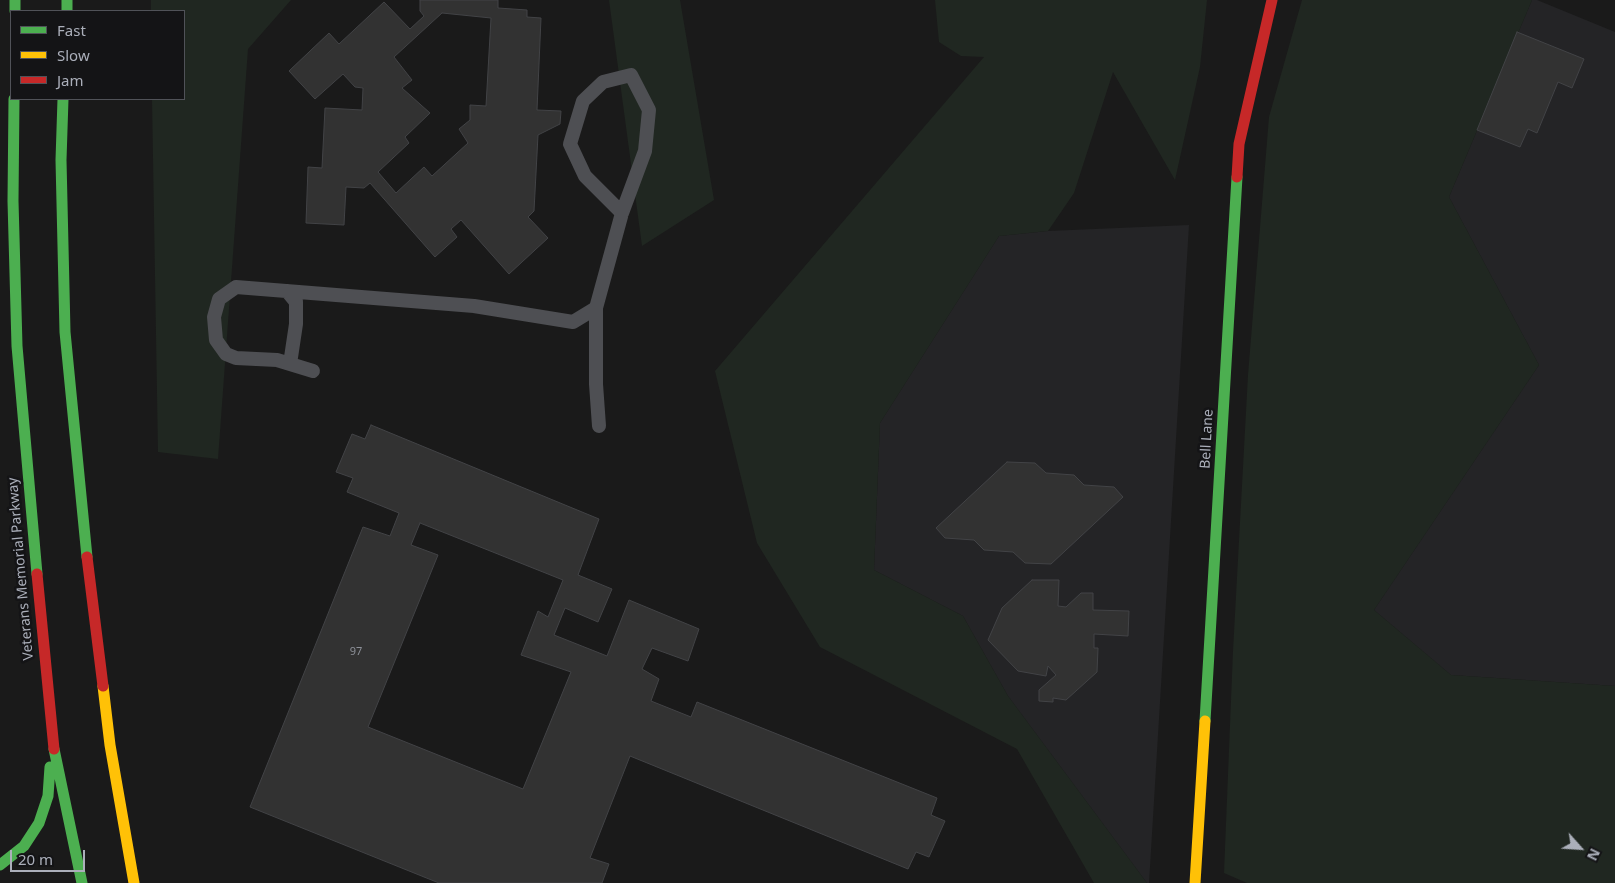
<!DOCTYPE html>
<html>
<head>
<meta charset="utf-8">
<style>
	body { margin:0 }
	#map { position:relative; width:1615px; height:883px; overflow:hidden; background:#1a1a1a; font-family:"Noto Sans",sans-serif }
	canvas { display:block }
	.legend { position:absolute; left:10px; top:10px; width:175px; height:90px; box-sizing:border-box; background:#141416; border:1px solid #505258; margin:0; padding:6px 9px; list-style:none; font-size:15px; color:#abafba }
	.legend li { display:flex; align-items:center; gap:10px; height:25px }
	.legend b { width:25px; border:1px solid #505258 }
	.north { position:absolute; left:1555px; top:823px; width:50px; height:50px; -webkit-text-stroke:4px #141416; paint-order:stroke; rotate:116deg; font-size:14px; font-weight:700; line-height:20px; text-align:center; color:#abafba }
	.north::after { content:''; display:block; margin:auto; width:18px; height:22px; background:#abafba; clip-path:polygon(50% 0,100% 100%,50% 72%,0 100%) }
	.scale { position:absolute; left:10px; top:850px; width:75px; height:22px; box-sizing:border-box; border:2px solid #abafba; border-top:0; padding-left:6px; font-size:15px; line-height:18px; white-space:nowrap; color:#abafba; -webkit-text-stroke:4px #141416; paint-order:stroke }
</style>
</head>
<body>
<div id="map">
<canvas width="1615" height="883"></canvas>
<ul class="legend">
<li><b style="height:6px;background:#4caf50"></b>Fast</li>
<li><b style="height:6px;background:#ffc107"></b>Slow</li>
<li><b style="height:6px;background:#c62828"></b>Jam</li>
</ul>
<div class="north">N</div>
<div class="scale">20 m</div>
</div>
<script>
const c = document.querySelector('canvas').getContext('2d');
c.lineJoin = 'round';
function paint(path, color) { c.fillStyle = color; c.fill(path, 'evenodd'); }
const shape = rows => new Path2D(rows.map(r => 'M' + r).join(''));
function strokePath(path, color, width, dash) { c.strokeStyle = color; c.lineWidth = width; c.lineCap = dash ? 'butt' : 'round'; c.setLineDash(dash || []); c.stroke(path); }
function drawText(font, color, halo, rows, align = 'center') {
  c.font = font + ' "Noto Sans",sans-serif'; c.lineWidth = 5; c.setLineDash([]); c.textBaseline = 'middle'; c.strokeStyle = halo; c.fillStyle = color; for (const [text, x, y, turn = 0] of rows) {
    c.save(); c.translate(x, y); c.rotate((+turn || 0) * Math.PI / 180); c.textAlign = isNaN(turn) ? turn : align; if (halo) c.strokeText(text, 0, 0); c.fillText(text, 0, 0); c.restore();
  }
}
paint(shape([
	[1532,0,1537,0,1615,32,1615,686,1451,675,1374,610,1539,365,1449,197],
	[1189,225,1149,883,1147,883,1008,696,963,616,874,570,880,423,999,236,1048,231]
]), '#242426');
paint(shape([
	[151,0,291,0,248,49,218,459,158,452,152,99,184,99,184,11,151,11],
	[609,0,680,0,714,200,642,246],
	[935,0,1207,0,1200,67,1175,180,1113,72,1074,193,1048,231,999,236,880,423,874,570,963,616,1008,696,1147,883,1094,883,1017,749,820,647,757,543,715,371,984,57,961,56,939,42],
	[1302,0,1532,0,1449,197,1539,365,1374,610,1451,675,1615,686,1615,883,1247,883,1224,873,1233,651,1248,375,1269,117]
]), '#202721');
const building = shape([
	[420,0,498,0,498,8,527,10,527,17,541,18,537,110,561,111,560,124,538,135,534,211,528,217,548,238,509,274,461,220,451,229,457,237,435,257,370,183,364,188,346,187,344,225,306,223,308,167,322,168,325,108,362,110,363,88,355,87,343,74,315,99,289,71,329,33,339,44,384,2,410,29,424,16,420,11,420,0],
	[442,13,491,18,486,106,470,105,470,120,459,129,468,143,432,176,424,167,396,193,378,172,409,143,405,137,430,113,402,88,412,80,394,57,442,13],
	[1517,32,1584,59,1572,88,1558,82,1537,133,1528,129,1520,147,1477,130,1517,32],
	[371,425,599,519,578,575,612,589,598,622,565,608,554,635,607,656,629,600,699,629,688,661,652,648,642,669,659,679,651,701,691,717,697,702,937,798,931,815,945,821,929,857,916,852,908,869,630,756,590,858,609,864,602,883,439,883,250,807,363,527,390,536,399,513,347,492,353,478,336,472,352,434,365,439,371,425],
	[420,523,563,580,548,617,538,611,521,655,571,672,523,789,368,727,438,555,411,545,420,523],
	[1007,462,1035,463,1046,473,1074,475,1084,485,1114,487,1123,497,1051,564,1025,563,1013,552,984,550,974,540,945,538,936,528,1007,462],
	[1032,580,1059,580,1058,606,1066,607,1081,593,1093,593,1093,610,1129,611,1128,636,1094,634,1094,648,1098,648,1097,672,1066,700,1053,698,1053,702,1039,701,1039,690,1056,675,1048,666,1046,676,1018,671,988,640,1002,608,1032,580]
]);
paint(building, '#323232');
strokePath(building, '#424346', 1);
strokePath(shape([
	[287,291,296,302,296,324,290,364],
	[596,308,596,384,599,426],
	[313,371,277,360,236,358,226,354,216,340,214,317,219,299,236,287,474,306,573,322,596,308,622,213,645,151,649,110,631,75,603,82,583,101,570,144,585,176,622,213]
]), '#4e4f53', 14);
strokePath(shape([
	[15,0,15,11],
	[67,0,67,11],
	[14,99,13,201,17,346,37,574],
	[63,99,61,160,65,332,87,557],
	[1205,721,1237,177],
	[54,749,82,883],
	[0,865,24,846,39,823,48,796,50,767]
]), '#4caf50', 11);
strokePath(shape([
	[103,686,110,745,134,883],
	[1195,883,1205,721]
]), '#ffc107', 11);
strokePath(shape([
	[1237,177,1239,144,1272,0],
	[87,557,103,686],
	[37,574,54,749]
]), '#c62828', 11);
drawText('11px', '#8d9098', null, [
	["97",356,652]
]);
drawText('14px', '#abafba', '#141416', [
	["Bell Lane",1207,439,-87],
	["Veterans Memorial Parkway",21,569,-95]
]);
</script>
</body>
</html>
